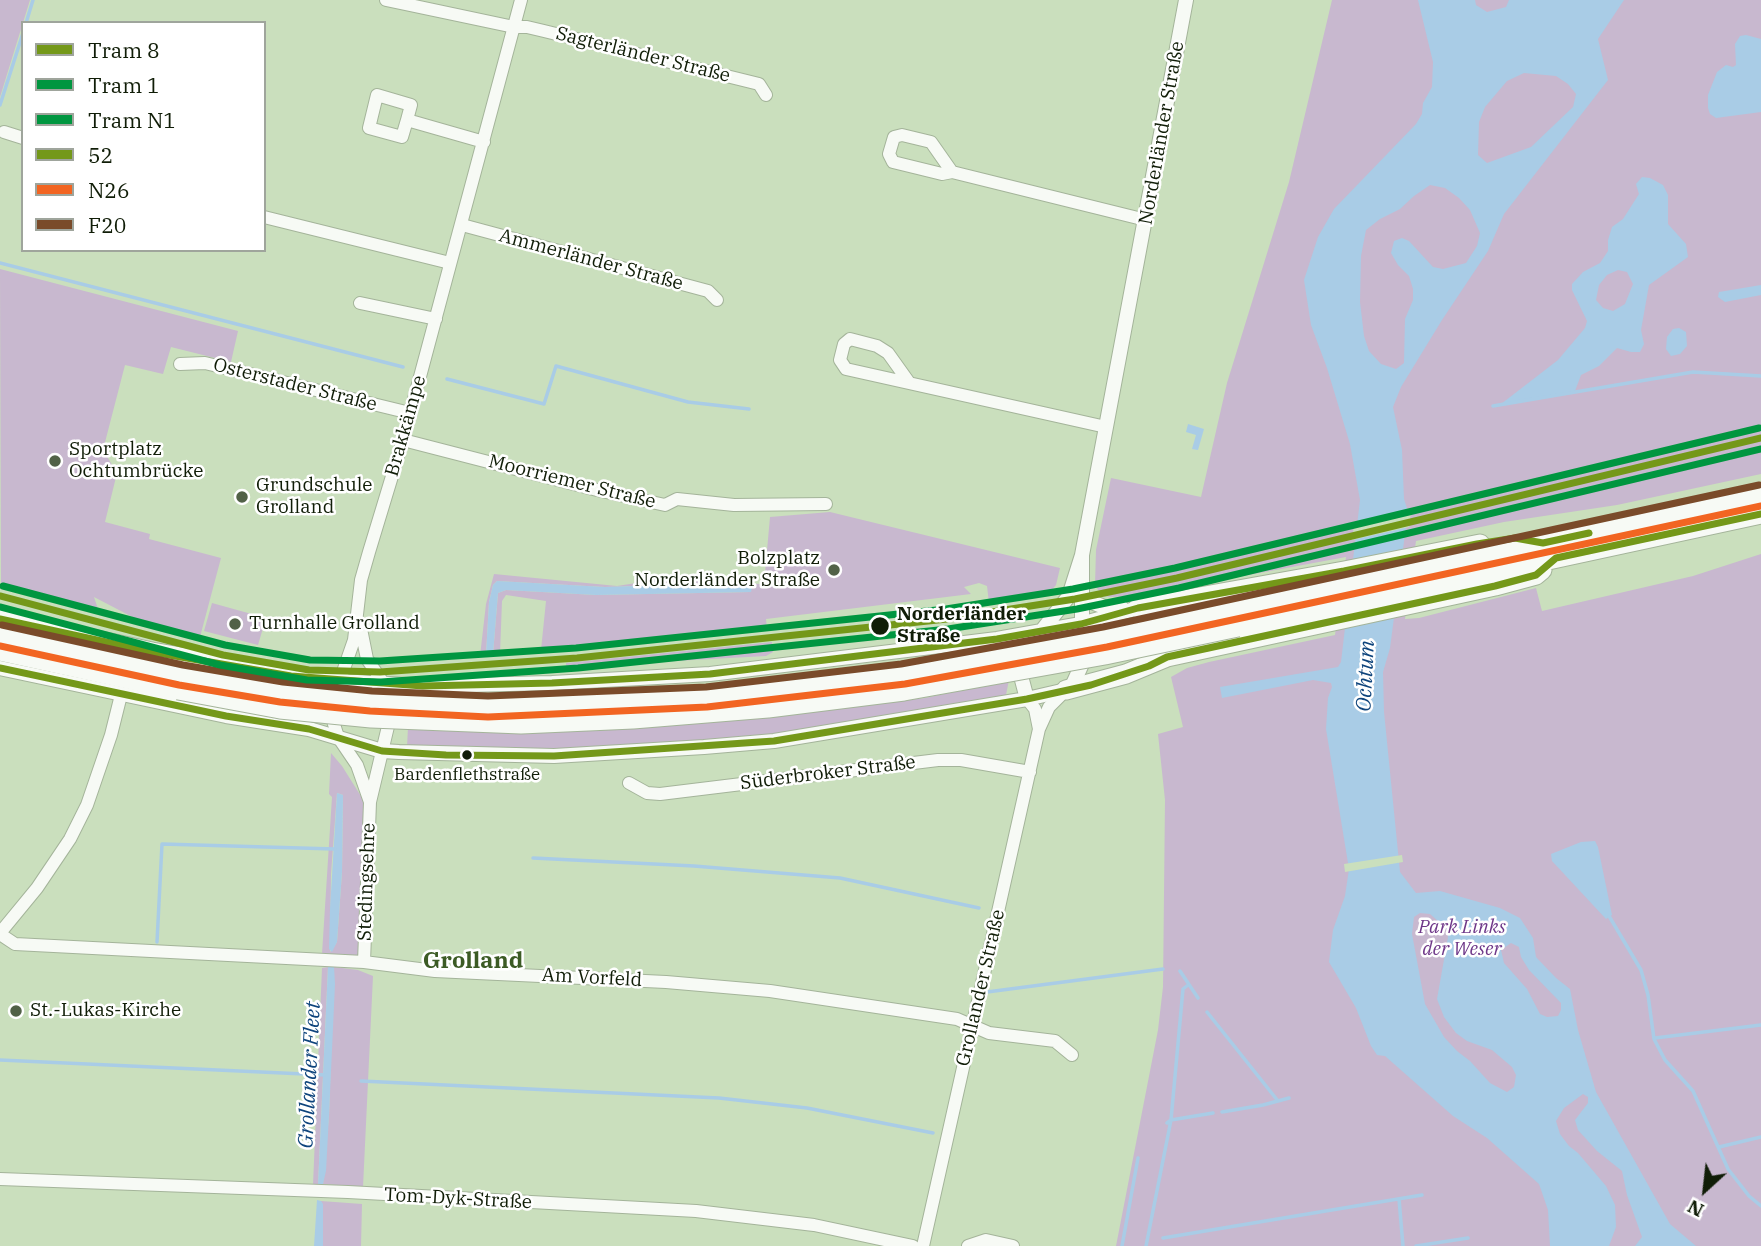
<!DOCTYPE html>
<html>
<head>
<meta charset="utf-8">
<style>
	body { margin:0 }
	#map { position:relative; width:1761px; height:1246px; overflow:hidden; background:#cadfbd; font-family:"IBM Plex Serif",serif }
	canvas { display:block }
	.legend { position:absolute; left:21px; top:21px; width:245px; height:231px; box-sizing:border-box; background:#fff; border:2px solid #9fa59c; margin:0; padding:9px 12px; list-style:none; font-size:21px; color:#101d07 }
	.legend li { display:flex; align-items:center; gap:14px; height:35px }
	.legend b { width:35px; border:2px solid #9fa59c }
	.north { position:absolute; left:1670px; top:1155px; width:70px; height:70px; -webkit-text-stroke:5px #fff; paint-order:stroke; rotate:207deg; font-size:19px; font-weight:700; line-height:28px; text-align:center; color:#101d07 }
	.north::after { content:''; display:block; margin:auto; width:24px; height:32px; background:#101d07; clip-path:polygon(50% 0,100% 100%,50% 72%,0 100%) }
</style>
</head>
<body>
<div id="map">
<canvas width="1761" height="1246"></canvas>
<ul class="legend">
<li><b style="height:9px;background:#749819"></b>Tram 8</li>
<li><b style="height:9px;background:#009640"></b>Tram 1</li>
<li><b style="height:9px;background:#009640"></b>Tram N1</li>
<li><b style="height:9px;background:#749819"></b>52</li>
<li><b style="height:9px;background:#f26522"></b>N26</li>
<li><b style="height:9px;background:#7a4b2a"></b>F20</li>
</ul>
<div class="north">N</div>
</div>
<script>
const c = document.querySelector('canvas').getContext('2d');
c.lineJoin = 'round';
function paint(path, color) { c.fillStyle = color; c.fill(path, 'evenodd'); }
const shape = rows => new Path2D(rows.map(r => 'M' + r).join(''));
function strokePath(path, color, width, dash) { c.strokeStyle = color; c.lineWidth = width; c.lineCap = dash ? 'butt' : 'round'; c.setLineDash(dash || []); c.stroke(path); }
function drawText(font, color, halo, rows, align = 'center') {
  c.font = font + ' "IBM Plex Serif",serif'; c.lineWidth = 5; c.setLineDash([]); c.textBaseline = 'middle'; c.strokeStyle = halo; c.fillStyle = color; for (const [text, x, y, turn = 0] of rows) {
    c.save(); c.translate(x, y); c.rotate((+turn || 0) * Math.PI / 180); c.textAlign = isNaN(turn) ? turn : align; if (halo) c.strokeText(text, 0, 0); c.fillText(text, 0, 0); c.restore();
  }
}
paint(shape([
	[0,0,30,0,0,97],
	[1332,0,1761,0,1761,474,1617,505,1504,522,1416,541,1405,619,1419,618,1536,588,1542,611,1693,576,1761,554,1761,1246,1116,1246,1158,1030,1163,987,1165,800,1158,734,1183,727,1171,677,1187,668,1209,662,1335,635,1346,557,1135,596,1111,597,1102,596,1095,585,1096,550,1111,478,1201,497,1227,383,1289,182],
	[0,269,238,331,231,362,171,347,163,374,125,365,103,450,117,473,105,522,150,534,149,539,221,558,200,637,142,622,94,597,98,609,1,584],
	[830,512,1060,568,1056,585,1049,593,989,603,987,586,979,583,964,587,971,594,766,619,767,629,541,650,546,601,506,595,502,601,500,654,493,654,498,593,506,590,596,595,750,592,751,585,704,584,605,587,497,581,493,585,489,602,486,655,480,656,486,604,494,574,617,586,668,578,723,583,764,584,770,517],
	[212,603,266,618,258,645,204,631],
	[772,642,773,652,766,656,566,667,566,663],
	[1009,680,1006,695,769,735,676,744,561,749,472,750,407,747,408,727,781,716,925,698],
	[331,753,342,766,364,801,359,956,322,954,332,797,329,794],
	[337,793,343,795,342,872,337,942,330,952,331,874],
	[328,967,318,1185,313,1185,322,968],
	[334,967,358,970,373,976,363,1187,323,1184,329,1115],
	[321,1201,362,1204,361,1246,323,1246]
]), '#c8b8cf');
paint(shape([
	[1418,0,1475,0,1476,5,1487,12,1506,7,1509,0,1624,0,1598,39,1608,80,1504,214,1488,251,1442,320,1401,387,1393,407,1402,450,1404,499,1408,511,1390,648,1383,672,1384,712,1400,872,1416,893,1440,891,1500,908,1520,918,1533,938,1536,957,1556,978,1570,989,1578,1030,1596,1092,1670,1224,1696,1246,1635,1246,1642,1237,1627,1195,1622,1171,1597,1151,1578,1130,1575,1120,1588,1103,1588,1097,1583,1094,1564,1108,1556,1121,1560,1134,1569,1146,1578,1153,1606,1186,1615,1205,1616,1227,1609,1246,1550,1246,1548,1210,1539,1184,1487,1138,1453,1116,1385,1056,1377,1055,1371,1046,1356,1008,1329,962,1333,930,1345,896,1349,869,1326,729,1328,698,1332,687,1331,683,1313,680,1222,698,1220,687,1338,667,1341,662,1360,500,1350,444,1327,368,1311,325,1304,280,1318,237,1334,209,1416,124,1422,114,1423,103,1432,87,1433,62],
	[1524,73,1556,76,1568,84,1576,94,1573,107,1531,147,1487,163,1478,155,1479,122,1485,107,1507,81],
	[1430,185,1445,188,1459,198,1470,210,1480,233,1477,246,1466,263,1443,269,1433,267,1409,241,1402,238,1394,241,1391,253,1398,265,1409,276,1413,289,1413,300,1405,319,1404,363,1396,369,1381,364,1369,351,1364,336,1360,302,1361,256,1366,230,1380,219,1400,209,1414,196],
	[1420,913,1430,914,1447,929,1448,937,1437,999,1444,1017,1456,1033,1467,1041,1492,1050,1512,1067,1516,1075,1514,1087,1507,1092,1490,1083,1470,1061,1457,1051,1444,1037,1425,1004,1412,934,1414,917],
	[1511,943,1519,947,1521,957,1529,970,1561,1003,1561,1010,1558,1016,1547,1017,1540,1014,1527,989,1504,963,1501,950],
	[1746,35,1761,39,1761,112,1716,118,1710,114,1708,108,1708,95,1717,72,1726,65,1733,67,1736,65,1735,44,1740,36],
	[1642,177,1650,178,1663,185,1668,195,1668,224,1686,244,1688,257,1649,285,1641,330,1644,344,1640,352,1631,352,1617,348,1599,366,1581,375,1575,391,1501,404,1558,360,1585,328,1587,321,1572,290,1572,284,1583,272,1600,263,1608,251,1608,240,1612,227,1623,219,1639,194,1636,184],
	[1618,270,1627,272,1633,284,1625,304,1613,311,1603,308,1596,300,1599,285,1607,275],
	[1761,285,1761,295,1725,302,1718,297,1719,292],
	[1679,328,1686,332,1687,346,1680,354,1671,356,1666,349,1667,337,1673,329],
	[1188,424,1204,429,1198,450,1192,449,1196,435,1186,432],
	[497,581,605,587,704,584,752,585,752,588,751,592,596,595,506,590,498,593,493,654,486,655,489,602,493,585],
	[337,793,343,795,342,872,337,942,332,952,329,949,330,909],
	[1595,841,1598,847,1612,915,1606,919,1552,861,1551,854,1581,842],
	[328,967,334,967,335,984,329,1115,326,1171,323,1184,318,1185],
	[317,1200,321,1201,323,1204,323,1246,314,1246]
]), '#a9cce6');
paint(shape([
	[1411,512,1409,527,1352,540,1354,526],
	[1402,855,1403,862,1345,872,1344,864]
]), '#cadfbd');
strokePath(shape([
	[26,23,33,0],
	[0,105,23,33],
	[0,263,403,367],
	[447,379,544,404,556,366,688,402,749,409],
	[1493,406,1693,372,1761,376],
	[533,858,694,866,840,878,979,908],
	[1609,916,1641,970,1648,995,1654,1039,1665,1060,1693,1091,1728,1169,1749,1196,1761,1206],
	[157,942,162,844,335,849],
	[1180,971,1198,998],
	[987,992,1163,969],
	[1207,1012,1278,1101],
	[1655,1038,1761,1025],
	[0,1060,326,1075],
	[361,1081,719,1098,807,1108,933,1133],
	[1222,1112,1263,1105,1289,1098],
	[1167,1123,1171,1120,1213,1113],
	[1719,1147,1761,1137],
	[1399,1199,1403,1246],
	[1163,1238,1422,1195],
	[1122,1246,1138,1158],
	[1146,1246,1171,1120,1183,989,1188,985],
	[1416,1246,1468,1238]
]), '#a9cce6', 3.5);
const minor = shape([
	[386,0,514,27,527,27,544,31,759,84,766,95],
	[407,120,402,137,369,128,377,95,411,105,407,120,484,142],
	[4,132,23,138],
	[952,172,931,142,902,135,894,137,889,154,893,162,942,174,952,172,1146,220],
	[264,217,450,263],
	[462,225,708,291,717,300],
	[360,303,436,319],
	[180,364,205,363,410,413],
	[908,381,888,353,877,346,850,339,844,344,840,360,846,369,1106,427],
	[403,440,597,490,665,505,677,499,734,505,826,504],
	[360,624,367,659,384,684,390,718,370,802,364,962],
	[338,686,354,640,361,580,369,552,403,440,521,0],
	[1027,699,1035,709,1039,729],
	[332,710,333,721,338,737,357,765,370,802],
	[629,783,647,793,660,794,938,760,961,760,1030,772],
	[0,933,37,888,70,839,87,805,111,735,121,695],
	[0,934,15,944,364,962,435,971,666,982,770,991,957,1019,989,1033,1055,1041,1072,1055],
	[0,1179,348,1192,696,1211,814,1225,913,1246],
	[923,1246,1039,729,1049,707,1066,690],
	[968,1246,986,1240,1013,1246]
]);
const tertiary = shape([
	[1082,598,1109,609,1122,608],
	[1040,633,1069,596,1082,555,1186,0],
	[1023,663,1022,680,1027,699],
	[0,668,226,716,309,729,382,751,399,752,554,756,704,747,774,741,1027,699,1066,690,1073,684,1082,664,1082,555],
	[340,681,423,686,552,683,710,674,997,639,1081,624,1138,608]
]);
const trunk = shape([
	[1138,608,1344,571,1480,544],
	[1235,610,1761,495],
	[0,619,152,652,291,676,340,681],
	[1238,627,1761,514],
	[0,635,181,675],
	[0,651,178,690],
	[1066,690,1126,674,1167,657,1495,586,1536,575,1542,570]
]);
strokePath(minor, '#a4b49a', 14);
strokePath(tertiary, '#a4b49a', 16);
strokePath(trunk, '#a4b49a', 21);
strokePath(minor, '#f7faf5', 12);
strokePath(tertiary, '#f7faf5', 14);
strokePath(trunk, '#f7faf5', 19);
const trunkBridge = shape([
	[181,675,282,692,410,704,488,707,634,702,770,691,903,674,1105,637,1235,610],
	[178,690,280,709,371,718,521,724,633,719,768,708,904,691,1105,655,1238,627]
]);
strokePath(trunkBridge, '#a4b49a', 21, []);
strokePath(trunkBridge, '#f7faf5', 19);
strokePath(shape([
	[0,619,152,652,291,676,423,686,552,683,710,674,997,639,1081,624,1138,608,1344,571,1477,544,1515,538,1543,543,1589,533],
	[0,668,226,716,309,729,382,751,446,755,554,756,774,741,1027,699,1091,685,1149,666,1167,657,1495,586,1536,575,1556,558,1761,514]
]), '#749819', 7);
strokePath(shape([
	[0,646,179,685,280,702,370,711,488,717,707,707,905,684,1107,647,1761,506]
]), '#f26522', 7);
strokePath(shape([
	[2,625,183,665,283,682,372,691,488,696,706,687,901,664,1103,627,1759,485]
]), '#7a4b2a', 7);
strokePath(shape([
	[0,596,223,655,309,670,380,672,577,658,947,619,1075,599,1177,578,1761,438]
]), '#749819', 7);
strokePath(shape([
	[0,607,220,665,307,680,381,682,578,668,948,629,1077,609,1179,588,1761,449]
]), '#009640', 7);
strokePath(shape([
	[3,586,225,645,310,660,380,661,576,648,946,609,1073,589,1175,568,1759,428]
]), '#009640', 7);
for (const [x, y, r, color] of [
	[55,461,7,"#516147"],
	[242,497,7,"#516147"],
	[834,570,7,"#516147"],
	[235,624,7,"#516147"],
	[880,626,10,"#101d07"],
	[467,755,6,"#101d07"],
	[16,1011,7,"#516147"]
]) { const dot = new Path2D(); dot.arc(x, y, r, 0, 2 * Math.PI); c.fillStyle = color; c.fill(dot); strokePath(dot, '#fff', 2.5); }
drawText('17px', '#101d07', '#fff', [
	["Bardenflethstraße",467,775]
]);
drawText('19px', '#101d07', '#fff', [
	["Sagterländer Straße",643,55,14],
	["Norderländer Straße",1162,133,-80],
	["Ammerländer Straße",591,260,15],
	["Osterstader Straße",295,385,14],
	["Brakkämpe",406,426,-74],
	["Moorriemer Straße",572,482,14],
	["Süderbroker Straße",828,773,-7],
	["Stedingsehre",367,882,-88],
	["Am Vorfeld",592,978,3],
	["Grollander Straße",981,988,-77],
	["Tom-Dyk-Straße",458,1199,3]
]);
drawText('19px', '#101d07', '#fff', [
	["Sportplatz",69,450],
	["Ochtumbrücke",69,472],
	["Grundschule",256,486],
	["Grolland",256,508],
	["Bolzplatz",820,559,"right"],
	["Norderländer Straße",820,581,"right"],
	["Turnhalle Grolland",249,624],
	["St.-Lukas-Kirche",30,1011]
], 'left');
drawText('bold 19px', '#101d07', '#fff', [
	["Norderländer",897,615],
	["Straße",897,637]
], 'left');
drawText('italic 19px', '#6f3889', '#fff', [
	["Park Links",1462,928],
	["der Weser",1462,950]
]);
drawText('italic 21px', '#0e447c', '#fff', [
	["Ochtum",1366,676,-87],
	["Grollander Fleet",310,1075,-87]
]);
drawText('bold 23px', '#3c5b25', '#fff', [
	["Grolland",473,961]
]);
</script>
</body>
</html>
